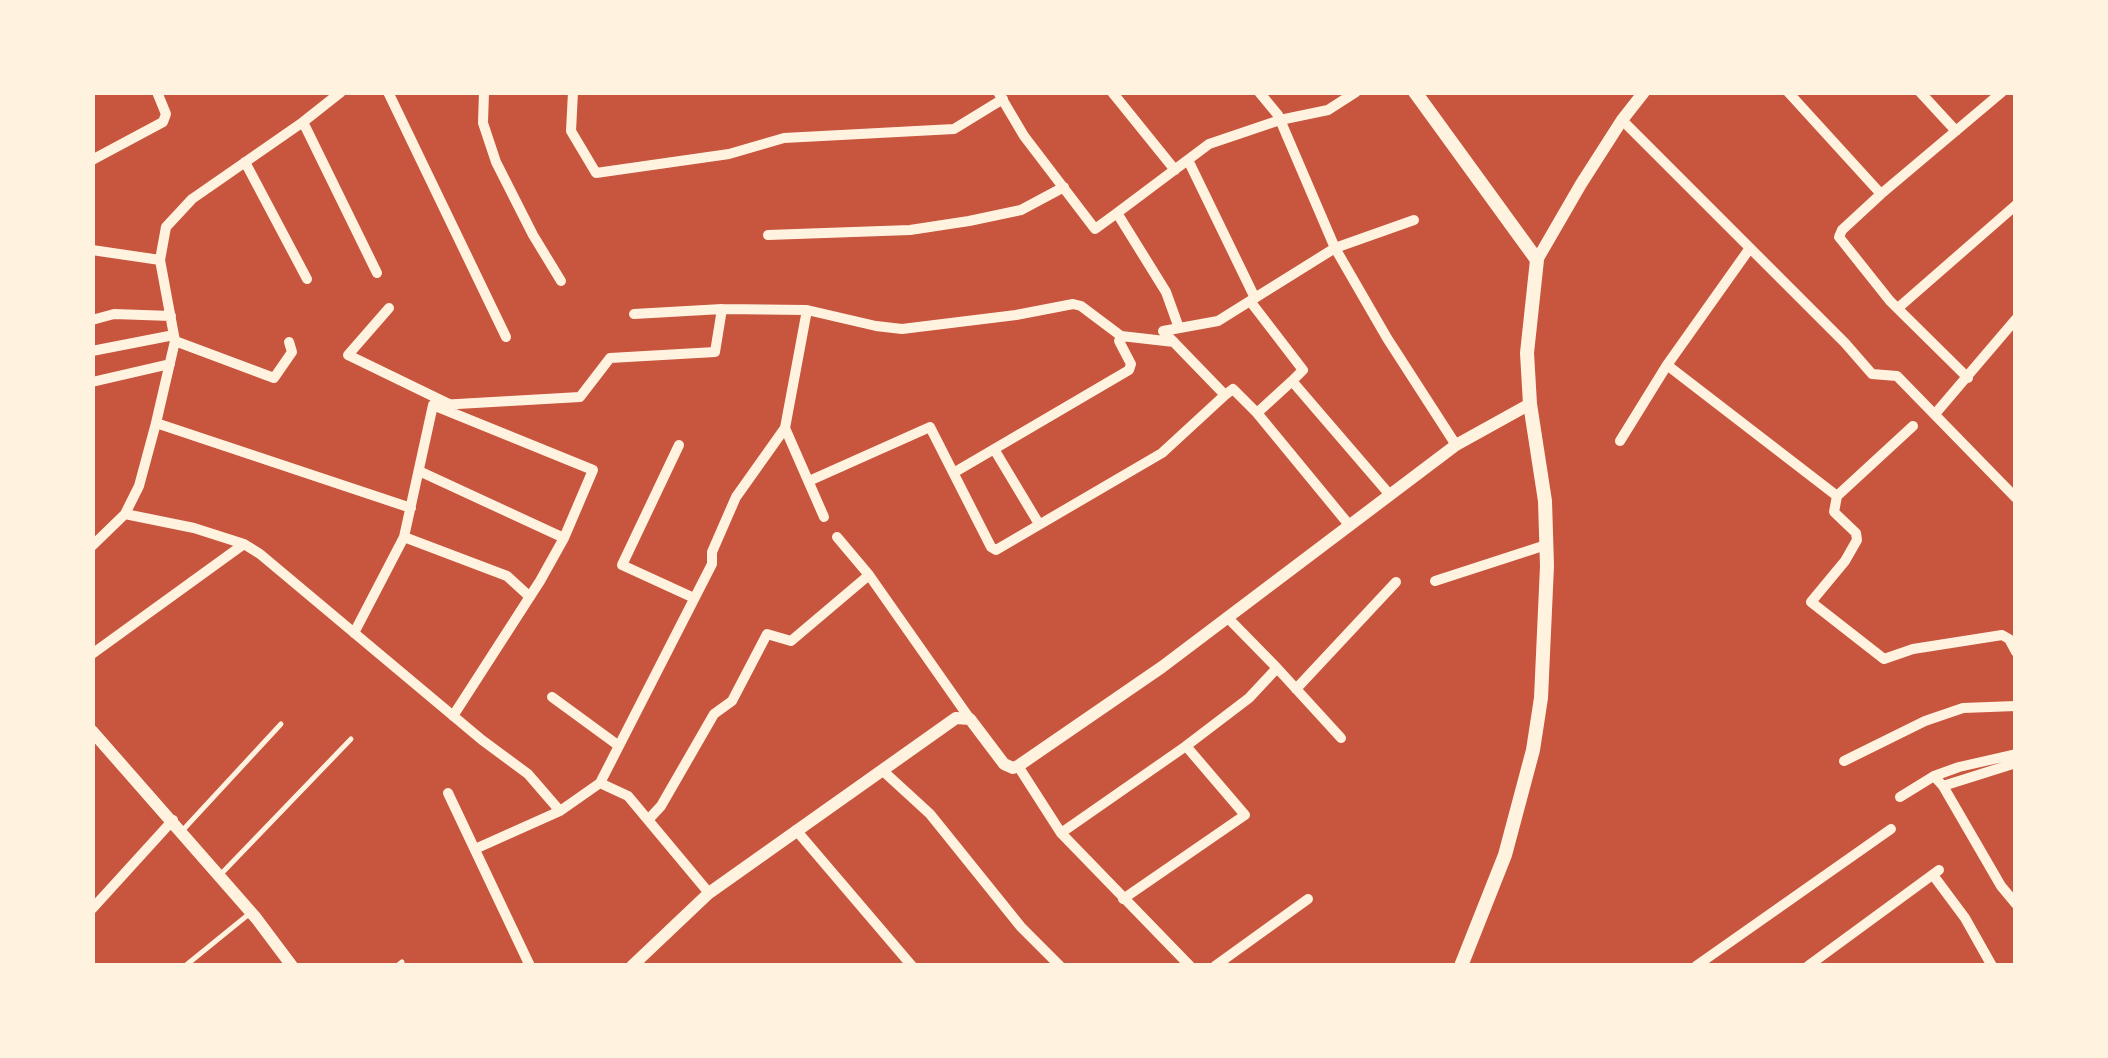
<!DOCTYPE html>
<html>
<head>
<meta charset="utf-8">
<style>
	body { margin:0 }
	#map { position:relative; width:2108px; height:1058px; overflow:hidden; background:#c8553d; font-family:"DejaVu Sans",sans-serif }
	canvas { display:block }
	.frame { position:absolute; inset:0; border:95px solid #fff3e0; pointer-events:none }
</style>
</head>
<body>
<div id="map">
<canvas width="2108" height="1058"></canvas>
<div class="frame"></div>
</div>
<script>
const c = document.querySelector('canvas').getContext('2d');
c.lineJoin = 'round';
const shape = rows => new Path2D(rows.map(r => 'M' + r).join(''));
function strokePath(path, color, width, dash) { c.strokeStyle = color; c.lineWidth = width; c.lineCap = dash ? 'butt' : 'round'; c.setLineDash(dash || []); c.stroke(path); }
strokePath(shape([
	[182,831,281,724],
	[222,873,351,739],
	[185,966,249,914],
	[397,966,402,962]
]), '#fff3e0', 5);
strokePath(shape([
	[341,92,303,122,377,273],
	[388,92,506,337],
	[484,92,483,123,496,162,533,235,561,281],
	[573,92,571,131,596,173,729,154,784,138,954,129,1003,99],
	[998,92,1024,136,1095,229,1117,213],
	[1112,92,1175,170],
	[1259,92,1278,115,1335,248,1387,338,1456,445],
	[1788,92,1881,194],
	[1920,92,1956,131],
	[1622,120,1845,343,1872,374,1897,376,2016,498],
	[92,160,163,122,166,114,157,92],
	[1188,160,1255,298],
	[245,162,307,279],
	[768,235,910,230,969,221,1021,210,1064,187],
	[92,250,160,260],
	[1250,301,1218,321,1163,331,1225,395,1233,389,1257,413],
	[389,308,348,355,449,404],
	[1898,308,2016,205],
	[634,314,722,309,807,310,876,326,902,329,1016,315,1073,304,1081,306,1121,336,1174,342],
	[92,320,114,314,171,316],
	[1179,328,1166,292,1117,213,1209,144,1280,120,1328,110,1356,92],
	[175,341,160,260,166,227,192,199,303,122],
	[92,351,174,335],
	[1667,365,1837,496],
	[1968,378,1890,301,1839,237,1842,230,1881,194,2002,92],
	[1292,381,1257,413,1350,526],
	[92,382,170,364],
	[440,405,580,397,610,358,715,352,722,309],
	[1935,414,2016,319],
	[156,423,175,341,274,378,292,352,289,342],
	[1913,426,1837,496,1834,512,1856,533,1857,540,1845,561,1811,602,1884,659,1913,649,2002,635,2009,639,2016,652],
	[785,428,824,517],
	[1620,441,1667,365,1750,248],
	[679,445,622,565,694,598],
	[994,449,1039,524],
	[419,471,564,538],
	[955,472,1129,370,1131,364,1119,341,1121,336],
	[809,481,930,427,991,547,996,550,1162,453,1225,395],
	[1390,495,1292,381,1303,370,1250,301,1335,248,1414,220],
	[125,514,194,528,244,544,260,554,482,740,528,774,560,811,475,849],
	[404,537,507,576,530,597],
	[92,546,125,514,139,486,156,423,411,508],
	[869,575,970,719],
	[1435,581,1546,545],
	[354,633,404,537,433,405,593,470,564,538,540,581,453,716],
	[92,654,244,544],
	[1277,668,1341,738],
	[1296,689,1396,582],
	[552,697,619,746],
	[1844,761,1925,721,1963,708,2016,706],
	[1018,766,1061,833,1190,966],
	[882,770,930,814,1021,927,1060,966],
	[1934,776,1943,786,2001,886,2016,904],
	[600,783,628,796,709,893],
	[1943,786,2016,763],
	[448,793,530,966],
	[1900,797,1934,776,1959,767,2016,754],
	[560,811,600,783,712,564,712,552,736,497,785,428,807,310],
	[648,820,661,806,714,714,732,701,767,634,791,641,869,575,837,537],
	[796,830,912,966],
	[1061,833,1186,746],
	[1933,875,1965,918,1992,966],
	[1123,899,1245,815,1186,746,1249,698,1277,668,1228,618],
	[92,909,173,820],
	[1215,966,1308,899],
	[1696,966,1891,829],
	[1808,966,1939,870]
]), '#fff3e0', 10);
strokePath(shape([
	[1537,260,1581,184,1622,120,1644,92],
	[92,731,256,918,292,966],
	[632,966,709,893,956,718,970,719,1004,764,1013,768,1018,766,1162,667,1456,445,1530,404]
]), '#fff3e0', 12);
strokePath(shape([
	[1415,92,1537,260,1527,353,1530,404,1545,501,1547,566,1541,698,1533,750,1505,855,1461,966]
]), '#fff3e0', 14);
</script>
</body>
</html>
